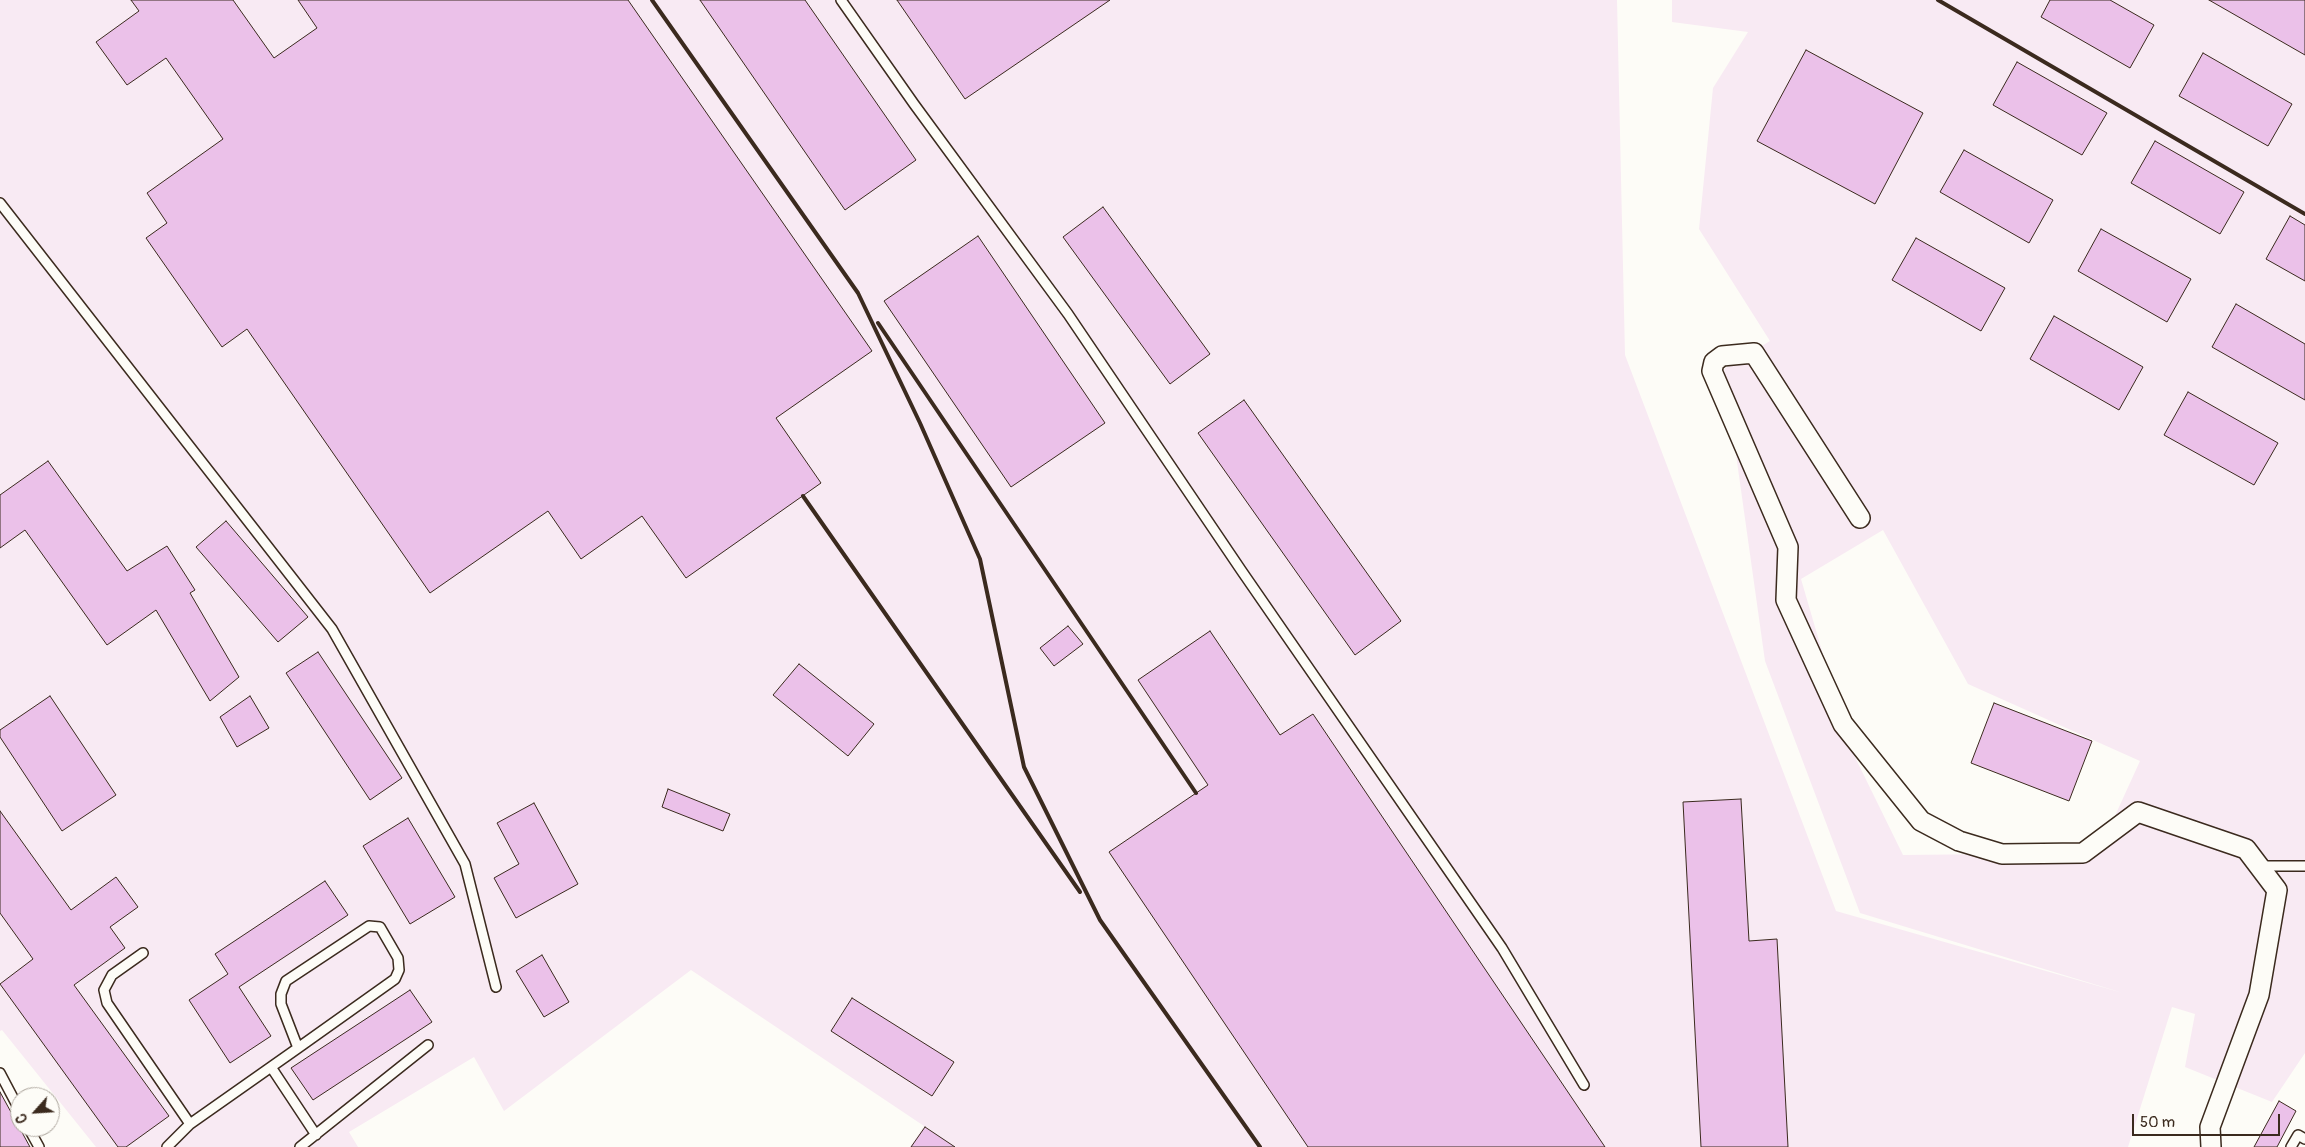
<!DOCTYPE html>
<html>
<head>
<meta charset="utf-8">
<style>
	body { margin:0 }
	#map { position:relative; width:2305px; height:1147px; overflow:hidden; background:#fdfcf7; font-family:Pangolin,sans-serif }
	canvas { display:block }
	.north { position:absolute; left:10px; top:1087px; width:50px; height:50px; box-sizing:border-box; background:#fdfcf7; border:1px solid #afa8a0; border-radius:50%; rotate:244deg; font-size:14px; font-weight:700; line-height:20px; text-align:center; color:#3b2a1e }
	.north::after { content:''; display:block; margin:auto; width:18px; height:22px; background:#3b2a1e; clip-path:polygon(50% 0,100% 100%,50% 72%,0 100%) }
	.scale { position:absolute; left:2132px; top:1114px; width:148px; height:22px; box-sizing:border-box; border:2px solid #3b2a1e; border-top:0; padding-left:6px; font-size:15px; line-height:18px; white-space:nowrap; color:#3b2a1e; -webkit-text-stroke:4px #fdfcf7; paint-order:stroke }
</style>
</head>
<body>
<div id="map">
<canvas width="2305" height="1147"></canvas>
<div class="north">С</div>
<div class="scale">50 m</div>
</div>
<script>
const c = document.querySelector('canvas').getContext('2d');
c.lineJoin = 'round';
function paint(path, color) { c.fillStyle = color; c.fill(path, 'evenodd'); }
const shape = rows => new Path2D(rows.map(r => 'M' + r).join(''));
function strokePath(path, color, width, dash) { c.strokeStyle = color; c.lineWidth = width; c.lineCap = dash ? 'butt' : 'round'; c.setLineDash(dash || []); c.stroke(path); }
paint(shape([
	[0,0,1617,0,1625,355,1836,911,2123,993,1860,913,1765,661,1724,369,1770,341,1699,229,1713,88,1748,32,1672,22,1672,0,2305,0,2305,1053,2272,1102,2185,1067,2195,1014,2172,1007,2128,1147,910,1147,924,1126,691,970,504,1111,474,1057,349,1132,358,1147,96,1147,2,1030,0,1031],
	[1883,530,1968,684,2140,761,2098,853,1903,855,1850,747,1801,579]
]), '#f8eaf3');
const building = shape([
	[131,0,233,0,274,58,317,28,298,0,628,0,872,351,776,418,821,483,686,578,642,516,581,559,548,511,430,593,247,329,222,347,146,238,167,223,147,193,223,139,166,58,127,85,96,42,139,11,131,0],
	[700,0,805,0,916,160,845,210,700,0],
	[897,0,1110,0,965,99,897,0],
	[2050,0,2110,0,2154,25,2130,68,2041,17,2050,0],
	[2209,0,2305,0,2305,55,2209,0],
	[1806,50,1923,113,1875,204,1757,141,1806,50],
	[2203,53,2292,104,2268,146,2179,96,2203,53],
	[2017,62,2107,113,2082,155,1993,105,2017,62],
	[2155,141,2244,192,2220,234,2131,183,2155,141],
	[1964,150,2053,200,2029,243,1940,192,1964,150],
	[1103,207,1210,354,1170,384,1063,237,1103,207],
	[2290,216,2305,225,2305,281,2266,259,2290,216],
	[2101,229,2191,279,2167,322,2078,271,2101,229],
	[978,236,1105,423,1011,487,884,301,978,236],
	[1916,238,2005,288,1981,331,1892,280,1916,238],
	[2236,304,2305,344,2305,400,2212,347,2236,304],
	[2054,316,2143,367,2119,410,2030,359,2054,316],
	[2188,392,2278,443,2254,485,2164,435,2188,392],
	[1244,400,1401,621,1355,655,1198,433,1244,400],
	[48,461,127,571,167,546,195,590,190,593,239,677,210,701,156,610,107,645,25,530,0,548,0,495,48,461],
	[226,521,308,617,278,642,196,547,226,521],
	[1068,626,1083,644,1054,666,1040,648,1068,626],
	[1210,631,1280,735,1313,714,1605,1147,1308,1147,1109,852,1208,785,1138,680,1210,631],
	[318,652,402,778,370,800,286,673,318,652],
	[799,664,874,724,848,756,773,695,799,664],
	[50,696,116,795,62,831,0,737,0,730,50,696],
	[250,696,269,728,237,747,220,717,250,696],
	[1994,703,2092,741,2069,801,1971,763,1994,703],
	[668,789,730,814,723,831,662,807,668,789],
	[1741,799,1749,941,1777,939,1788,1147,1701,1147,1683,802,1741,799],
	[534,803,578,884,516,918,494,878,519,864,497,823,534,803],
	[0,811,71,910,116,877,138,907,110,927,125,948,74,985,169,1116,126,1147,118,1147,0,984,33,959,0,913,0,811],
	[408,818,455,897,410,924,363,846,408,818],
	[325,881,348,915,239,987,271,1036,230,1063,189,1000,228,974,215,954,325,881],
	[542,955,569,1002,544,1017,516,971,542,955],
	[410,990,432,1022,313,1100,291,1068,410,990],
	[852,998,954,1062,932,1096,831,1031,852,998],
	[0,1092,30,1147,0,1147,0,1092],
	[2279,1101,2296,1111,2277,1147,2254,1147,2279,1101],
	[925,1127,955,1147,911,1147,925,1127]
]);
paint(building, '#ebc1e9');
strokePath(building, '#3b2a1e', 1);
const service = shape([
	[841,0,914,104,1068,314,1241,570,1502,948,1584,1085],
	[0,203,332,629,465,864,496,987],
	[2259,866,2305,866],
	[143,953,112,975,104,990,107,1003,190,1124],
	[271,1067,316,1135],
	[0,1073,20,1111],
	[28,1127,39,1147],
	[167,1147,190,1124,298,1048,395,979,399,970,398,958,380,927,369,926,286,981,281,994,281,1004,298,1048],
	[300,1147,428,1045],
	[2291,1147,2298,1135,2305,1139]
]);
const minor = shape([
	[1860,518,1754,353,1722,356,1714,362,1712,371,1788,547,1786,600,1843,724,1921,821,1959,841,2002,854,2083,853,2138,812,2246,849,2277,890,2259,995,2210,1127,2211,1147]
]);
strokePath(service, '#3b2a1e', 12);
strokePath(minor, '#3b2a1e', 22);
strokePath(service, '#fdfcf7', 9);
strokePath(minor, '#fdfcf7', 19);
strokePath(shape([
	[652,0,858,293,920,423,980,559,1024,767,1100,920,1260,1147],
	[1938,0,2305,214],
	[878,323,1196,793],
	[803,496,1080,892]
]), '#3b2a1e', 4);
</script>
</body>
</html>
